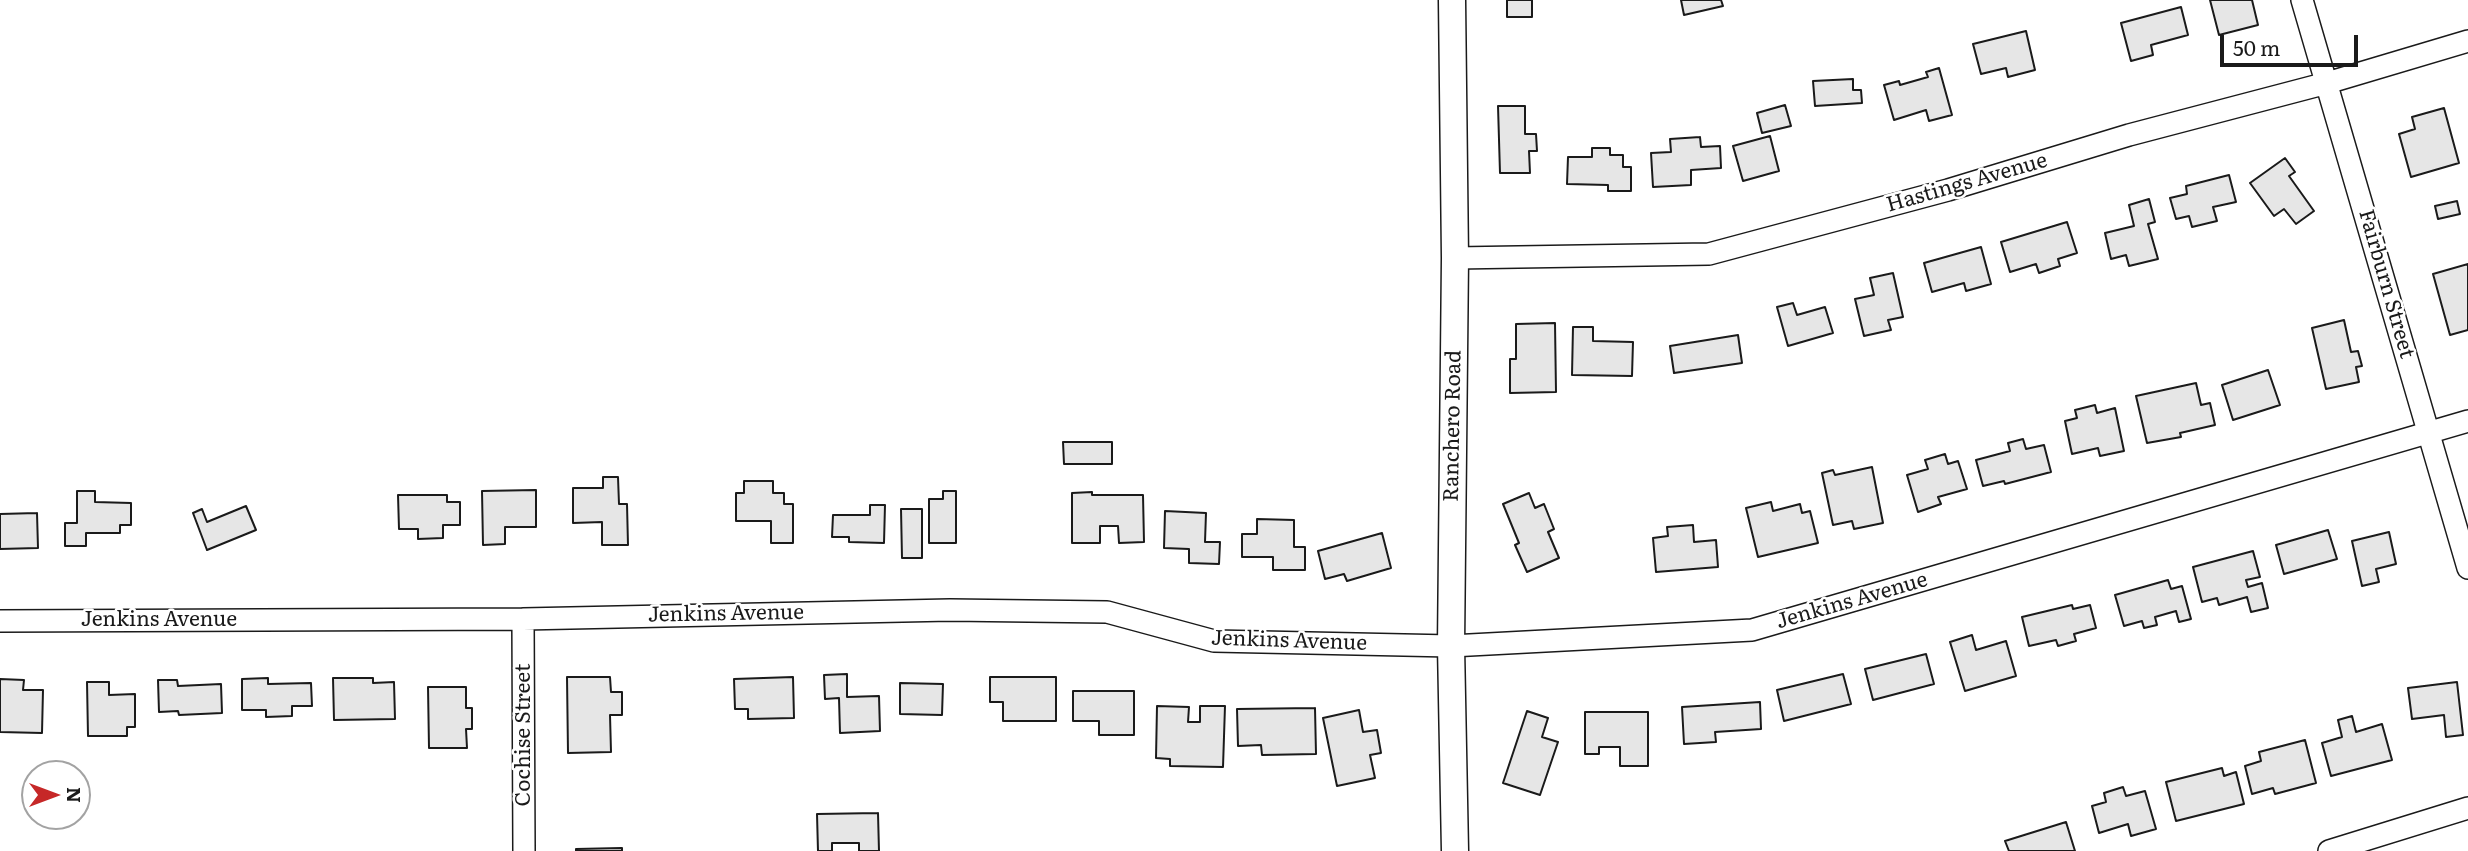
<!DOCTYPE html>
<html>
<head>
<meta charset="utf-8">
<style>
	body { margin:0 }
	#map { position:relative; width:2468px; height:851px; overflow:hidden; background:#fff; font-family:Literata,serif }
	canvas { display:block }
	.north { position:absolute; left:21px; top:760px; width:70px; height:70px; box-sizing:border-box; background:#fff; border:2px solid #a3a3a3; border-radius:50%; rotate:90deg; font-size:19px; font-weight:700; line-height:28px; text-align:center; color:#1a1a1a }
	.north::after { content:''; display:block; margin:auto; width:24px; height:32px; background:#c62828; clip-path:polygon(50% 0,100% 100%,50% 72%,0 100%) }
	.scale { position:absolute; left:2220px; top:35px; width:138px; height:32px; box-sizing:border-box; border:4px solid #1a1a1a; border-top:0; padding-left:9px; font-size:21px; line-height:24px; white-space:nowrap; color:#1a1a1a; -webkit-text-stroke:5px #fff; paint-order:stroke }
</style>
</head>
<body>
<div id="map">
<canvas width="2468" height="851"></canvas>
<div class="north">N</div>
<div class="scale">50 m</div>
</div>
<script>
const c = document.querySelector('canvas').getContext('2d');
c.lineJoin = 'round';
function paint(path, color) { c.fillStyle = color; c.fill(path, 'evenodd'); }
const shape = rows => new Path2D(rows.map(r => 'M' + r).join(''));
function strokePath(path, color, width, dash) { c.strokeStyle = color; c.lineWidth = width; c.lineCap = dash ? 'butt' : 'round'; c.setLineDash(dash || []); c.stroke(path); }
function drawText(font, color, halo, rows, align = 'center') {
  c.font = font + ' Literata,serif'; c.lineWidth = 5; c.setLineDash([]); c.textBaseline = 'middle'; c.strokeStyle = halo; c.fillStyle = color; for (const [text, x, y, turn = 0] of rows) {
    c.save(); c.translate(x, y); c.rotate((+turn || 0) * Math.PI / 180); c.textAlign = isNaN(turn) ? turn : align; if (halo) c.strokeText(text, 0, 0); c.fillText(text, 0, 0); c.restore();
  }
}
const building = shape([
	[1507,0,1532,0,1532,17,1507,17,1507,0],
	[1681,0,1721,0,1723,6,1684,15,1681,0],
	[2210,0,2252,0,2258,25,2219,35,2210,0],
	[2181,7,2188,35,2151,45,2153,55,2131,61,2121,23,2181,7],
	[2026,31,2035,70,2008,77,2006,68,1981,74,1973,44,2026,31],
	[1939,68,1952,115,1929,121,1926,110,1894,120,1884,85,1899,81,1900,85,1928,77,1926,72,1939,68],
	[1853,79,1853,90,1861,90,1862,103,1815,106,1813,81,1853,79],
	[1785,105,1791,126,1762,133,1757,113,1785,105],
	[1498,106,1525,106,1525,134,1536,134,1537,151,1529,151,1530,173,1500,173,1498,106],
	[2444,108,2459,163,2411,177,2399,134,2415,129,2412,117,2444,108],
	[1770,136,1779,171,1743,181,1733,146,1770,136],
	[1700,137,1701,147,1720,146,1721,168,1691,170,1691,185,1653,187,1651,153,1671,152,1670,139,1700,137],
	[1592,148,1610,148,1610,155,1623,155,1623,167,1631,167,1631,191,1608,191,1608,185,1567,184,1568,157,1592,157,1592,148],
	[2285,158,2295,172,2289,176,2314,211,2296,224,2284,209,2274,216,2250,183,2285,158],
	[2229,175,2236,202,2213,207,2217,221,2192,227,2189,216,2176,219,2170,198,2187,194,2186,186,2229,175],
	[2149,199,2155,222,2148,224,2158,259,2129,266,2126,255,2111,259,2105,233,2134,226,2129,205,2149,199],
	[2457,201,2460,214,2438,219,2435,206,2457,201],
	[2067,222,2077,253,2058,259,2060,266,2039,273,2036,264,2010,272,2001,242,2067,222],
	[1981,247,1991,284,1966,291,1964,283,1932,292,1924,263,1981,247],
	[2468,264,2468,330,2450,335,2433,274,2468,264],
	[1893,273,1903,317,1888,320,1891,330,1864,336,1855,299,1874,295,1870,278,1893,273],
	[1793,303,1797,315,1825,307,1833,333,1788,346,1777,307,1793,303],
	[2344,320,2351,352,2358,351,2362,366,2356,367,2359,382,2326,389,2312,328,2344,320],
	[1555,323,1556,392,1510,393,1510,359,1516,359,1516,324,1555,323],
	[1573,327,1593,327,1593,341,1633,342,1632,376,1572,375,1573,327],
	[1738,335,1742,363,1674,373,1670,346,1738,335],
	[2268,370,2280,405,2233,420,2222,385,2268,370],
	[2196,383,2201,405,2210,403,2215,425,2180,433,2181,437,2147,443,2136,396,2196,383],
	[2095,405,2097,413,2115,408,2124,451,2100,456,2098,448,2072,454,2065,421,2077,418,2075,410,2095,405],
	[2023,439,2026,449,2044,445,2051,472,2005,484,2004,481,1983,486,1976,460,2010,451,2008,443,2023,439],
	[1063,442,1112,442,1112,464,1064,464,1063,442],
	[1945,454,1948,464,1958,461,1967,489,1938,497,1941,504,1918,512,1907,475,1928,469,1925,460,1945,454],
	[1872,467,1883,523,1854,529,1852,521,1833,525,1822,473,1833,470,1835,475,1872,467],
	[603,477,618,477,619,504,627,504,628,545,602,545,602,522,573,523,573,488,603,488,603,477],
	[744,481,773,481,773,493,784,493,784,504,793,504,793,543,771,543,771,521,736,521,736,493,744,493,744,481],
	[536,490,536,527,505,527,505,544,483,545,482,491,536,490],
	[77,491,95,491,95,502,131,503,131,525,120,525,120,533,86,533,86,546,65,546,65,523,77,523,77,491],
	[943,491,956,491,956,543,929,543,929,499,943,499,943,491],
	[1092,492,1092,495,1143,495,1144,542,1119,543,1118,526,1100,526,1100,543,1072,543,1072,493,1092,492],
	[1529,493,1535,508,1544,504,1554,529,1548,532,1559,558,1527,572,1515,545,1519,543,1503,504,1529,493],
	[398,495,447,495,447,502,460,502,460,525,443,525,443,538,418,539,418,529,399,529,398,495],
	[1771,502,1773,511,1800,504,1802,513,1810,511,1818,543,1758,557,1746,508,1771,502],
	[870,505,885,505,884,543,849,542,849,537,832,537,833,515,870,515,870,505],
	[246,506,256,530,207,550,193,513,202,509,207,522,246,506],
	[901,509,922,509,922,558,902,558,901,509],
	[1165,511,1206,513,1205,542,1220,542,1219,564,1189,563,1189,549,1164,548,1165,511],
	[37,513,38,548,0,549,0,514,37,513],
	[1257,519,1294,520,1294,547,1305,547,1305,570,1273,570,1273,557,1242,557,1242,534,1257,534,1257,519],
	[1693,525,1694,542,1716,540,1718,567,1656,572,1653,538,1668,536,1667,527,1693,525],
	[2328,530,2337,559,2284,574,2276,545,2328,530],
	[2389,532,2396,564,2376,569,2379,582,2362,586,2352,541,2389,532],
	[1382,533,1391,568,1347,581,1344,574,1325,579,1318,551,1382,533],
	[2253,551,2260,577,2246,580,2248,587,2262,583,2268,608,2251,612,2247,597,2219,605,2217,598,2202,602,2193,567,2253,551],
	[2168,580,2171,589,2182,586,2191,619,2179,622,2176,611,2155,617,2157,625,2144,628,2142,621,2124,626,2115,595,2168,580],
	[2072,605,2073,609,2090,605,2096,628,2074,634,2076,641,2058,646,2056,640,2029,646,2022,617,2072,605],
	[1972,635,1976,650,2006,641,2016,676,1965,691,1950,642,1972,635],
	[1926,654,1934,684,1873,700,1865,669,1926,654],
	[847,674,847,697,879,696,880,731,840,733,839,698,825,699,824,675,847,674],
	[1843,674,1851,704,1784,721,1777,690,1843,674],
	[567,677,610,677,611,692,622,692,622,715,610,715,611,752,568,753,567,677],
	[793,677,794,718,748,719,748,709,735,709,734,679,793,677],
	[990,677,1056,677,1056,721,1003,721,1003,702,990,702,990,677],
	[268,678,268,684,311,683,312,706,292,706,292,716,266,717,266,710,242,710,242,679,268,678],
	[333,678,373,678,373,683,394,682,395,719,334,720,333,678],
	[0,679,24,680,23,690,43,690,42,733,0,732,0,679],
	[158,680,177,680,178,686,221,684,222,713,179,715,178,711,159,712,158,680],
	[87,682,109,682,109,695,135,694,135,727,127,727,127,736,88,736,87,682],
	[2457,682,2463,735,2446,737,2444,715,2412,719,2408,688,2457,682],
	[900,683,943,684,942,715,900,714,900,683],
	[428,687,466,687,466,708,472,708,472,729,466,729,467,748,429,748,428,687],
	[1073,691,1134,691,1134,735,1099,735,1099,721,1073,721,1073,691],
	[1760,702,1761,729,1715,732,1716,742,1684,744,1682,707,1760,702],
	[1157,706,1189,707,1188,722,1200,722,1200,706,1225,706,1223,767,1170,766,1170,759,1156,758,1157,706],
	[1315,708,1316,754,1262,755,1261,745,1238,746,1237,709,1315,708],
	[1359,710,1363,732,1377,730,1381,753,1370,755,1375,778,1337,786,1323,718,1359,710],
	[1527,711,1548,718,1542,737,1558,742,1540,795,1503,783,1527,711],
	[1585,712,1648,712,1648,766,1620,766,1620,747,1599,747,1599,754,1585,754,1585,712],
	[2352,716,2356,732,2382,724,2392,760,2331,776,2322,743,2342,737,2338,720,2352,716],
	[2305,740,2316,783,2275,794,2273,788,2252,794,2245,766,2261,761,2259,752,2305,740],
	[2222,768,2224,776,2236,772,2244,804,2176,821,2166,782,2222,768],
	[2123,787,2126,796,2145,791,2156,829,2131,836,2128,824,2099,833,2092,806,2106,802,2104,793,2123,787],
	[878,813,879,851,859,851,859,843,832,843,832,851,818,851,817,814,878,813],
	[2066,822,2075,851,2009,851,2005,841,2066,822],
	[622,848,622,851,576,851,576,849,622,848]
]);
paint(building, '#e6e6e6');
strokePath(building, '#1a1a1a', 2);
const minor = shape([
	[2302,0,2468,568],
	[1455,258,1709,254,1948,190,2129,135,2327,83,2468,41],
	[523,619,524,851],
	[0,621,523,619,950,610,1107,612,1214,641,1451,646,1752,630,2468,421],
	[2329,851,2468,808]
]);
const major = shape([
	[1452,0,1455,258,1451,646,1455,851]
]);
strokePath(minor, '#1a1a1a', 24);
strokePath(major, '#1a1a1a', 29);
strokePath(minor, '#fff', 21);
strokePath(major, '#fff', 26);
drawText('21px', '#1a1a1a', '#fff', [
	["Hastings Avenue",1967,183,-16],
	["Fairburn Street",2386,284,74],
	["Ranchero Road",1453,426,-89],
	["Jenkins Avenue",1852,601,-16],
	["Jenkins Avenue",726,614,-1],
	["Jenkins Avenue",159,620],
	["Jenkins Avenue",1289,641,2],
	["Cochise Street",524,735,-90]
]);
</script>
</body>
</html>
